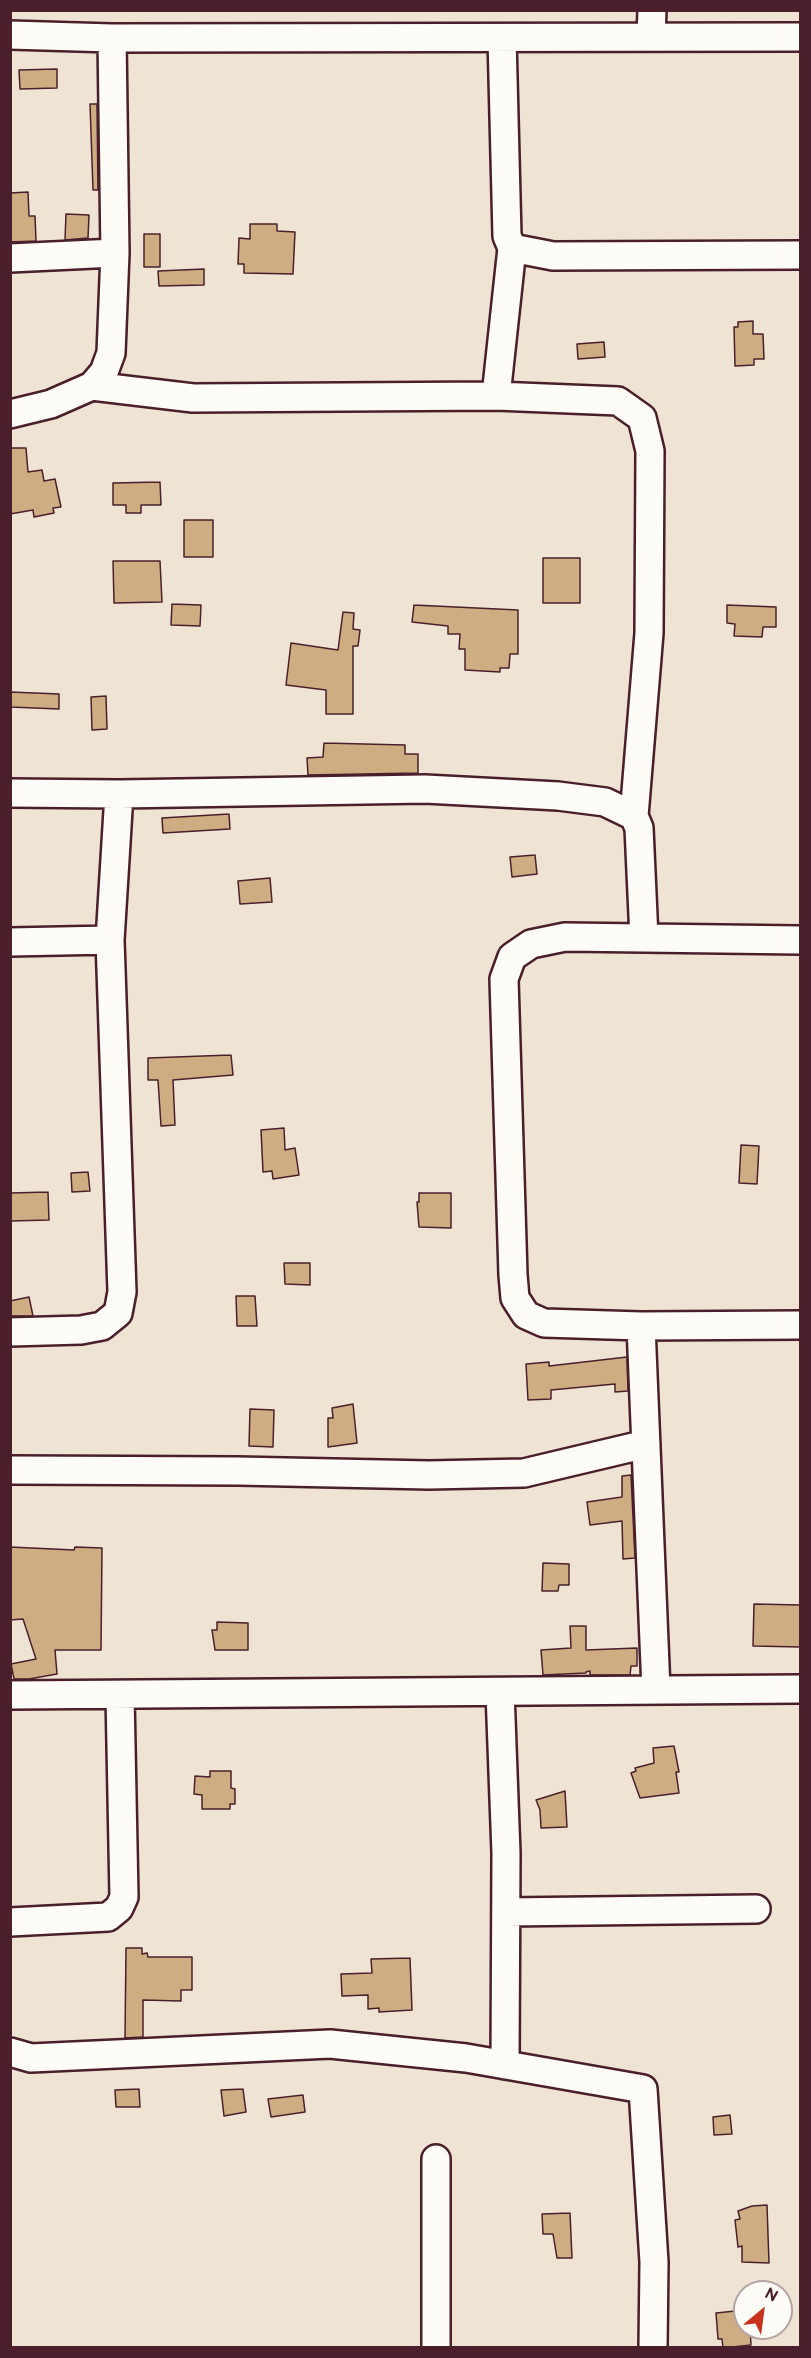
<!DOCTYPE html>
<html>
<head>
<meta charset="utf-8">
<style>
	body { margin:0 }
	#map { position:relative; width:811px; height:2358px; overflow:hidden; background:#efe4d4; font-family:"Balsamiq Sans",sans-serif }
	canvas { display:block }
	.frame { position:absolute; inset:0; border:12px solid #4a1f2b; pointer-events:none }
	.north { position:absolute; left:733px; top:2280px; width:60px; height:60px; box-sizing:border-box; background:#fdfcf7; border:2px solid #b5a4a5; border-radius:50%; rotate:29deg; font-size:16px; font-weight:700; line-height:24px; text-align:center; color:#4a1f2b }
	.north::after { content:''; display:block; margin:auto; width:21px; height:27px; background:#c8321e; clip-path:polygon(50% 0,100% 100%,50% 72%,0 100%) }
</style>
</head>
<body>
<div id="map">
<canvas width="811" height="2358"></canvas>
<div class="frame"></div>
<div class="north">N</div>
</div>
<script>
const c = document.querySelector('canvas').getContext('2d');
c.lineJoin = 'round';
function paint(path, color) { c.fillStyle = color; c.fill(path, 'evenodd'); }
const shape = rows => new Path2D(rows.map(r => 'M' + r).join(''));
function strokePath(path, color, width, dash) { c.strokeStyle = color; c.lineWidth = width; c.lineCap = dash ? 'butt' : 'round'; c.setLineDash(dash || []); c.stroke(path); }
const building = shape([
	[57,69,57,88,20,89,19,70,57,69],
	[90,104,97,104,98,190,93,190,90,104],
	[28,192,29,216,35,216,36,241,10,242,10,193,28,192],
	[66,214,89,215,88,238,65,240,66,214],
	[250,224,277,224,277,231,295,232,293,274,244,273,244,264,238,264,239,238,250,239,250,224],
	[144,234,160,234,160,267,144,267,144,234],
	[204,269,204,285,159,286,158,271,204,269],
	[753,321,753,334,763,334,764,359,754,359,754,365,735,366,734,327,738,327,738,322,753,321],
	[604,342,605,357,578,359,577,344,604,342],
	[10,448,26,448,28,472,42,470,44,481,55,479,61,507,53,508,54,513,34,517,33,510,10,514,10,448],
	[160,482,161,505,141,505,141,513,126,513,126,505,113,505,113,483,160,482],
	[184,520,213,520,213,557,184,557,184,520],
	[543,558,580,558,580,603,543,603,543,558],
	[113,561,160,561,162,602,114,603,113,561],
	[172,604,201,605,200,626,171,625,172,604],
	[414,605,518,610,518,654,510,654,509,668,500,668,500,672,465,670,465,649,459,649,460,634,448,634,448,626,412,622,414,605],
	[727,605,776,607,776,627,763,627,762,637,734,636,735,624,727,623,727,605],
	[343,612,354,613,353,629,360,630,358,646,353,646,353,714,326,714,326,690,286,685,291,643,338,650,343,612],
	[10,692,59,694,59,709,10,707,10,692],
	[106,696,107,729,92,730,91,697,106,696],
	[324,743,405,745,405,754,418,754,418,773,308,775,307,758,323,757,324,743],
	[229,814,230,829,163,833,162,818,229,814],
	[535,855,537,874,512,877,510,857,535,855],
	[270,878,272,902,240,904,238,881,270,878],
	[231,1055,233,1075,173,1080,175,1125,161,1126,158,1080,148,1080,148,1058,231,1055],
	[284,1128,285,1150,295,1148,299,1175,273,1179,272,1171,263,1172,261,1130,284,1128],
	[741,1145,759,1146,757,1184,739,1183,741,1145],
	[88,1172,90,1191,72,1192,71,1173,88,1172],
	[48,1192,49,1220,10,1221,10,1193,48,1192],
	[419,1193,451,1193,451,1228,419,1227,417,1202,419,1202,419,1193],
	[284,1263,310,1263,310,1285,285,1284,284,1263],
	[236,1296,255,1296,257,1326,237,1326,236,1296],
	[29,1297,33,1316,10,1316,10,1301,29,1297],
	[627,1357,628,1391,615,1392,615,1384,551,1390,551,1399,528,1400,526,1364,549,1362,549,1366,627,1357],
	[353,1404,357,1443,328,1447,328,1418,333,1418,332,1408,353,1404],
	[250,1409,274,1410,273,1447,249,1446,250,1409],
	[631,1475,635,1558,623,1559,622,1521,590,1525,587,1502,622,1497,622,1476,631,1475],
	[10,1547,74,1550,75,1547,102,1548,101,1650,55,1650,57,1674,29,1679,14,1679,11,1664,36,1659,23,1619,10,1620,10,1547],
	[543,1563,569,1564,569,1585,559,1585,558,1591,542,1591,543,1563],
	[754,1604,801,1605,801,1647,753,1646,754,1604],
	[217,1622,248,1623,248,1650,215,1650,212,1630,217,1630,217,1622],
	[570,1626,586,1626,586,1650,637,1648,637,1666,631,1666,630,1675,590,1675,590,1671,586,1672,586,1673,543,1675,541,1650,571,1648,570,1626],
	[674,1746,679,1772,676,1772,679,1793,640,1798,631,1773,636,1771,635,1768,654,1763,653,1748,674,1746],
	[210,1771,231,1771,231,1788,235,1789,235,1804,230,1804,230,1809,202,1809,202,1795,194,1794,195,1776,210,1777,210,1771],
	[565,1791,567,1827,541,1828,540,1810,536,1800,565,1791],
	[126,1948,142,1948,142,1954,147,1953,148,1957,192,1957,192,1990,181,1990,181,2001,143,2000,143,2037,125,2038,126,1948],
	[410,1958,412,2010,379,2012,379,2008,368,2009,368,1995,342,1996,341,1974,372,1973,371,1959,410,1958],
	[139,2089,140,2107,116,2107,115,2090,139,2089],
	[243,2089,246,2112,224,2116,221,2090,243,2089],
	[303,2095,305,2112,271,2117,268,2099,303,2095],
	[730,2115,732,2134,714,2135,713,2117,730,2115],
	[767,2205,769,2263,742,2262,742,2246,738,2247,735,2220,740,2219,738,2211,752,2206,767,2205],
	[570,2213,572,2258,557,2258,553,2234,543,2234,542,2214,570,2213],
	[745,2310,745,2328,750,2328,751,2345,723,2348,722,2339,718,2339,716,2313,745,2310]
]);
paint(building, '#cfad82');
strokePath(building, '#4a1f2b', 1.5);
const minor = shape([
	[10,35,112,38,800,37],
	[651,37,652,10],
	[112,38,115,253],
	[502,38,507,236,512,248,553,256,800,255],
	[10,258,115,253,111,353,104,372,92,386,51,404,10,414],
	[92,386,193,398,496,396,618,401,642,418,650,451,649,633,634,816],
	[496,396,512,248],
	[10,793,119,794,425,789,558,796,605,802,634,816,639,828,644,938],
	[800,940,565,937,531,944,512,957,504,979,513,1275,515,1298,526,1315,544,1323,641,1326,800,1325],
	[10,942,110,940,119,794],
	[641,1326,656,1690],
	[10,1332,81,1330,102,1326,118,1313,122,1292,110,940],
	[10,1470,238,1471,429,1475,524,1473,646,1444],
	[500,1692,506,1853,505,2065],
	[10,1695,800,1689],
	[506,1912,756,1909],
	[10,1922,108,1917,119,1908,124,1897,120,1695],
	[10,2052,31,2058,330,2044,466,2058,643,2089,654,2262,653,2348],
	[436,2159,436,2348]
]);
strokePath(minor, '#4a1f2b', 32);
strokePath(minor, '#fdfcf7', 27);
</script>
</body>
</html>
